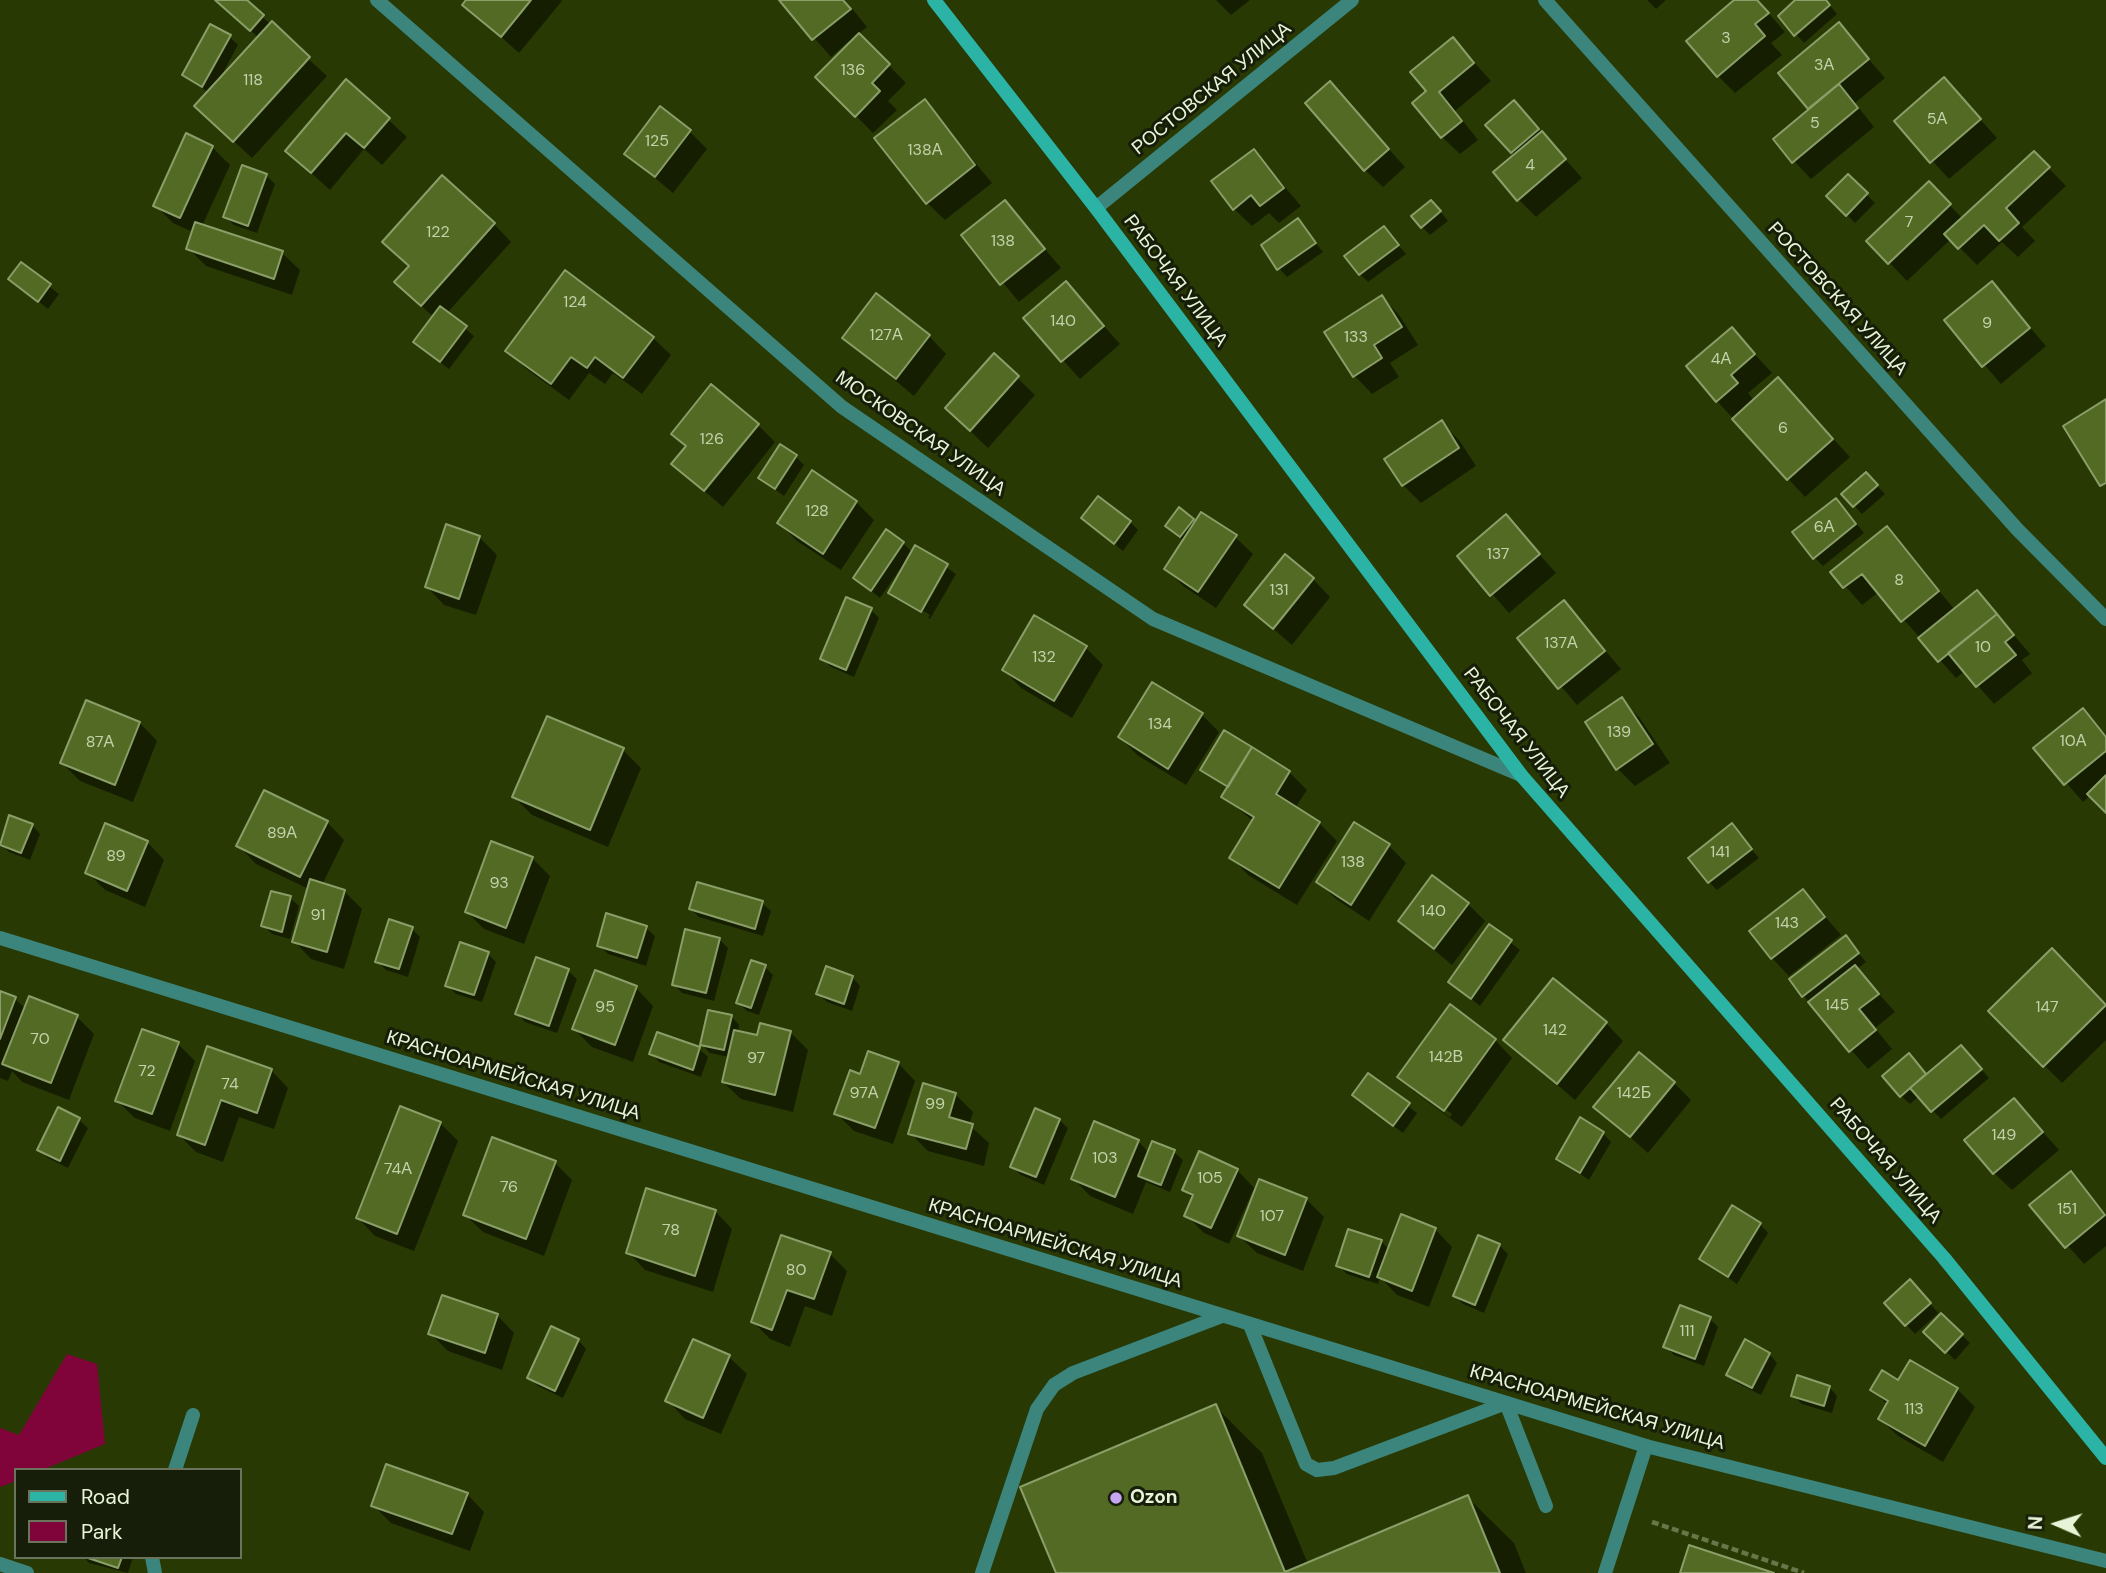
<!DOCTYPE html>
<html>
<head>
<meta charset="utf-8">
<style>
	body { margin:0 }
	#map { position:relative; width:2106px; height:1573px; overflow:hidden; background:#293903; font-family:"DM Sans",sans-serif }
	canvas { display:block }
	.legend { position:absolute; left:14px; top:1468px; width:228px; height:91px; box-sizing:border-box; background:#161d08; border:2px solid #6a735b; margin:0; padding:9px 12px; list-style:none; font-size:21px; color:#e8f4d8 }
	.legend li { display:flex; align-items:center; gap:14px; height:35px }
	.legend b { width:35px; border:2px solid #6a735b }
	.north { position:absolute; left:2022px; top:1489px; width:70px; height:70px; -webkit-text-stroke:5px #161d08; paint-order:stroke; rotate:273deg; font-size:19px; font-weight:700; line-height:28px; text-align:center; color:#e8f4d8 }
	.north::after { content:''; display:block; margin:auto; width:24px; height:32px; background:#e8f4d8; clip-path:polygon(50% 0,100% 100%,50% 72%,0 100%) }
</style>
</head>
<body>
<div id="map">
<canvas width="2106" height="1573"></canvas>
<ul class="legend">
<li><b style="height:9px;background:#2bb3a6"></b>Road</li>
<li><b style="height:19px;background:#80043a"></b>Park</li>
</ul>
<div class="north">N</div>
</div>
<script>
const c = document.querySelector('canvas').getContext('2d');
c.lineJoin = 'round';
function paint(path, color) { c.fillStyle = color; c.fill(path, 'evenodd'); }
const shape = rows => new Path2D(rows.map(r => 'M' + r).join(''));
function strokePath(path, color, width, dash) { c.strokeStyle = color; c.lineWidth = width; c.lineCap = dash ? 'butt' : 'round'; c.setLineDash(dash || []); c.stroke(path); }
function drawText(font, color, halo, rows, align = 'center') {
  c.font = font + ' "DM Sans",sans-serif'; c.lineWidth = 6; c.setLineDash([]); c.textBaseline = 'middle'; c.strokeStyle = halo; c.fillStyle = color; for (const [text, x, y, turn = 0] of rows) {
    c.save(); c.translate(x, y); c.rotate((+turn || 0) * Math.PI / 180); c.textAlign = isNaN(turn) ? turn : align; if (halo) c.strokeText(text, 0, 0); c.fillText(text, 0, 0); c.restore();
  }
}
paint(shape([
	[67,1354,97,1364,105,1444,42,1470,16,1470,16,1481,0,1487,0,1428,19,1435]
]), '#80043a');
paint(shape([
	[217,0,244,0,327,76,252,158,214,123,209,93,184,75,230,37,238,45,219,80,259,38],
	[469,0,561,0,562,1,519,53,465,5],
	[781,0,845,0,867,27,858,34,906,83,888,101,897,110,873,133,818,77,851,43,849,41,831,57],
	[1216,0,1250,0,1231,15],
	[1647,0,1666,0,1656,9],
	[1737,0,1757,0,1785,32,1771,43,1782,55,1735,93,1718,76],
	[1798,0,1825,0,1837,14,1804,43,1796,34],
	[1839,25,1885,78,1855,103,1874,127,1811,179,1794,161,1811,109,1781,73],
	[1453,39,1491,81,1455,111,1478,140,1460,154,1442,137,1429,92],
	[1944,79,1997,138,1949,179,1896,121],
	[347,82,407,137,382,165,364,149,330,190,287,151],
	[1330,84,1405,167,1383,187,1365,170],
	[924,101,992,183,945,220,927,203],
	[1522,111,1582,178,1536,217,1518,199,1515,156,1488,125],
	[689,131,707,149,673,193,626,154],
	[212,147,230,165,202,226,282,253,300,270,292,295,206,266,188,248,193,232,173,223,156,206],
	[1254,151,1301,206,1279,223,1269,213,1252,226,1234,209],
	[2034,153,2066,186,2022,227,2035,241,2018,257,2002,242,1977,265,1951,239,1907,281,1869,241,1929,184,1963,219],
	[266,175,275,184,257,233,234,225,225,216],
	[1848,176,1875,203,1855,223,1829,196],
	[1005,202,1061,268,1019,302,964,235],
	[1439,210,1448,221,1430,235,1422,227],
	[1298,221,1323,252,1287,277,1279,268],
	[494,224,511,242,447,313,474,336,449,369,424,350,434,317,414,300,410,267,384,242],
	[1384,228,1406,254,1368,282,1360,274],
	[21,264,59,294,48,309,10,279],
	[1992,283,2046,346,2001,384,1947,321],
	[1066,284,1120,344,1080,379,1025,318],
	[1382,297,1399,315,1418,345,1390,363,1399,377,1372,394,1355,376,1327,332],
	[1732,329,1772,373,1748,393,1754,401,1795,397,1850,457,1805,497,1717,401],
	[929,336,946,354,914,396,844,338],
	[653,338,671,355,642,394,613,373,605,384,589,373,569,400,525,368,508,350],
	[995,356,1035,395,988,448,965,426],
	[1441,423,1459,440,1476,466,1421,503,1403,485],
	[758,425,775,442,723,507,673,464,687,447,673,434],
	[796,457,804,465,784,496,760,478],
	[1866,474,1885,494,1862,514,1843,494],
	[856,502,874,520,841,570,797,541,779,523],
	[1844,508,1864,533,1823,566,1814,557],
	[1179,509,1196,523,1235,537,1253,554,1216,608,1183,586,1166,568,1184,541,1176,534],
	[1506,517,1556,573,1509,613,1459,556],
	[1083,518,1130,522,1138,530,1123,551],
	[1887,529,1955,610,1977,592,2030,654,2022,660,2032,673,1994,704,1965,671,1956,678,1879,592,1862,605,1833,572],
	[479,537,497,555,476,615,444,605,427,587],
	[903,543,913,553,916,547,956,574,930,619,898,601,928,618,930,615,897,596,897,600,890,592,902,570,900,569,880,598,855,578],
	[1313,579,1330,597,1292,645,1246,605],
	[1564,602,1621,669,1577,705,1520,638],
	[871,610,879,618,854,677,831,667,822,658],
	[1086,648,1103,665,1072,718,1021,688,1004,670],
	[1621,700,1639,717,1670,763,1635,786,1618,769],
	[2083,710,2106,735,2106,811,2091,795,2083,802,2036,748],
	[1202,715,1219,732,1186,785,1137,755,1120,737],
	[140,723,157,741,133,802,80,781,62,763],
	[623,750,641,768,608,847,532,815,514,797],
	[1202,770,1289,772,1307,790,1295,808,1319,823,1337,841,1297,905,1248,875,1231,857,1253,821,1224,797,1228,789],
	[327,822,344,840,322,885,344,891,362,909,344,969,311,959,294,941,309,889,256,864,239,846],
	[32,825,40,834,30,860,9,852,1,844],
	[1732,826,1759,858,1717,890,1709,882],
	[147,842,164,860,145,907,105,890,87,872],
	[1389,846,1406,863,1369,921,1336,899,1318,882],
	[532,858,550,876,524,944,484,929,467,912],
	[1803,891,1841,935,1789,976,1772,958],
	[290,898,299,906,290,939,272,934,263,925],
	[762,903,771,911,763,936,699,917,691,909],
	[1468,904,1485,921,1452,965,1400,921],
	[1489,926,1520,950,1480,1006,1450,982],
	[646,928,655,936,646,966,608,954,599,945],
	[412,929,420,937,408,977,386,970,377,961],
	[1846,938,1866,962,1857,969,1895,1012,1875,1028,1892,1049,1868,1069,1803,995],
	[719,939,728,948,714,1001,682,993,674,984],
	[2052,950,2106,1005,2106,1040,2062,1083,1990,1011],
	[488,954,496,962,482,1002,456,994,447,985],
	[765,967,773,975,759,1015,747,1011,738,1003],
	[568,971,577,979,557,1033,525,1022,517,1013],
	[852,977,860,986,852,1011,827,1002,818,994],
	[636,988,653,1006,633,1062,592,1047,574,1029],
	[0,993,15,999,26,1009,77,1017,94,1034,69,1100,22,1082,12,1071,8,1081,0,1078],
	[731,1016,739,1025,738,1032,758,1037,790,1032,808,1050,793,1112,741,1099,723,1082,729,1057,710,1053,702,1045],
	[1606,1023,1623,1041,1575,1100,1505,1040],
	[1495,1040,1512,1058,1462,1127,1417,1094,1399,1077],
	[1416,1089,1452,1114,1450,1117,1416,1093],
	[178,1044,195,1061,170,1131,135,1118,117,1101],
	[208,1049,271,1070,288,1088,274,1129,239,1117,223,1162,196,1152,179,1135],
	[699,1049,708,1057,701,1077,659,1062,651,1053],
	[1969,1055,1989,1078,1941,1119,1919,1096,1910,1104,1901,1096,1917,1064,1927,1075],
	[898,1063,915,1081,893,1144,854,1131,836,1113,861,1076],
	[1368,1075,1417,1113,1403,1133,1363,1103],
	[1674,1083,1691,1100,1648,1153,1596,1107],
	[955,1094,973,1112,969,1125,989,1143,984,1166,928,1151,910,1133],
	[2014,1100,2059,1150,2012,1190,1994,1173],
	[59,1110,79,1120,88,1128,68,1168,48,1158,39,1150],
	[1059,1120,1068,1128,1044,1185,1021,1175,1012,1167],
	[440,1123,458,1141,414,1251,375,1236,358,1218],
	[1603,1133,1611,1142,1589,1180,1558,1159],
	[1138,1141,1149,1153,1153,1143,1174,1152,1183,1160,1170,1192,1146,1182,1133,1214,1090,1196,1073,1178],
	[555,1163,572,1180,544,1256,483,1232,465,1215],
	[1237,1170,1254,1188,1229,1244,1204,1233,1186,1215,1193,1199,1184,1190],
	[2070,1174,2106,1214,2106,1246,2084,1264,2032,1205],
	[1306,1199,1324,1217,1303,1271,1257,1253,1239,1236],
	[715,1211,732,1229,713,1292,645,1270,628,1252],
	[1760,1224,1768,1233,1737,1284,1701,1258],
	[1435,1229,1452,1247,1429,1307,1397,1295,1380,1277,1378,1284,1347,1274,1338,1266,1381,1241,1390,1250],
	[782,1237,830,1254,847,1271,832,1316,805,1306,790,1347,770,1339,753,1322],
	[1499,1245,1508,1254,1484,1313,1463,1304,1455,1296],
	[1919,1290,1938,1313,1915,1334,1886,1303],
	[497,1315,514,1333,502,1370,448,1351,430,1333],
	[1941,1315,1970,1343,1955,1360,1926,1332],
	[1710,1319,1718,1327,1704,1366,1674,1355,1665,1346],
	[578,1340,586,1349,563,1398,538,1386,529,1377],
	[694,1341,729,1357,747,1374,721,1434,685,1419,668,1401],
	[1769,1354,1777,1363,1761,1395,1737,1383,1729,1375],
	[1899,1382,1957,1389,1975,1407,1943,1462,1898,1436,1880,1419,1888,1405,1873,1390],
	[1829,1387,1837,1396,1832,1413,1802,1404,1793,1395],
	[1215,1406,1262,1453,1308,1564,1467,1497,1514,1543,1526,1573,1058,1573],
	[467,1494,484,1512,470,1551,391,1523,373,1505],
	[84,1557,133,1557,128,1573,89,1563]
]), '#0007');
const building = shape([
	[215,0,247,0,264,15,250,31,215,0],
	[466,0,531,0,501,37,462,5,466,0],
	[779,0,843,0,851,9,812,40,779,0],
	[1734,0,1757,0,1769,13,1755,24,1765,36,1717,77,1686,41,1734,0],
	[1795,0,1826,0,1830,5,1794,36,1778,16,1795,0],
	[272,21,310,57,233,142,194,106,272,21],
	[1839,22,1869,59,1808,109,1778,73,1839,22],
	[210,24,231,35,202,87,182,75,210,24],
	[859,33,890,64,872,83,880,91,855,117,815,77,859,33],
	[1453,37,1474,63,1439,92,1462,121,1441,138,1412,103,1426,91,1410,72,1453,37],
	[1944,77,1981,119,1930,163,1894,121,1944,77],
	[346,79,390,118,364,148,346,133,311,173,285,151,346,79],
	[1330,81,1389,149,1364,171,1305,103,1330,81],
	[1839,84,1858,108,1792,163,1773,139,1839,84],
	[925,99,975,165,926,204,874,138,925,99],
	[1514,100,1539,129,1511,153,1485,125,1514,100],
	[660,106,691,130,655,177,624,154,660,106],
	[1542,131,1566,159,1517,201,1493,172,1542,131],
	[186,133,213,146,180,218,153,206,186,133],
	[1254,149,1284,188,1260,206,1251,195,1233,210,1211,181,1254,149],
	[2034,151,2050,167,2006,208,2019,223,1999,241,1984,225,1958,249,1944,234,2034,151],
	[242,165,267,174,248,226,223,217,242,165],
	[1848,174,1868,193,1846,216,1826,196,1848,174],
	[442,175,495,223,421,306,394,282,409,266,382,242,442,175],
	[1929,181,1951,204,1888,264,1866,241,1929,181],
	[1005,200,1045,249,1000,285,961,235,1005,200],
	[1431,200,1441,211,1421,228,1411,216,1431,200],
	[1298,218,1316,243,1277,270,1261,245,1298,218],
	[195,222,283,251,274,279,186,249,195,222],
	[1384,226,1399,245,1359,275,1344,256,1384,226],
	[21,262,51,284,38,302,8,279,21,262],
	[565,270,654,337,623,378,595,357,587,368,571,357,551,384,505,351,565,270],
	[1066,281,1104,326,1061,362,1023,318,1066,281],
	[1992,281,2030,328,1982,367,1944,320,1992,281],
	[876,293,930,335,896,379,842,338,876,293],
	[1382,295,1402,327,1374,345,1382,358,1353,377,1324,332,1382,295],
	[440,306,467,326,440,362,413,342,440,306],
	[1732,327,1755,354,1731,375,1738,383,1716,402,1686,366,1732,327],
	[994,353,1019,376,970,431,945,408,994,353],
	[1778,377,1833,439,1787,480,1732,419,1778,377],
	[711,384,759,424,704,491,671,464,686,446,671,434,711,384],
	[2106,399,2106,483,2100,486,2063,426,2106,399],
	[1442,420,1459,448,1402,486,1384,459,1442,420],
	[780,444,797,455,775,489,758,478,780,444],
	[812,470,857,501,823,554,777,523,812,470],
	[1866,472,1878,485,1853,507,1841,494,1866,472],
	[1098,496,1131,521,1114,544,1081,518,1098,496],
	[1836,498,1856,524,1813,559,1792,532,1836,498],
	[1179,507,1194,519,1180,537,1165,526,1179,507],
	[1201,512,1237,535,1198,592,1164,569,1201,512],
	[1506,514,1540,554,1490,596,1457,556,1506,514],
	[446,524,480,536,459,599,425,587,446,524],
	[1887,526,1939,591,1901,622,1862,574,1843,588,1830,572,1887,526],
	[886,529,904,542,871,591,853,578,886,529],
	[915,545,948,564,921,612,888,593,915,545],
	[1285,554,1314,578,1273,629,1244,605,1285,554],
	[1977,590,1997,614,1938,662,1918,638,1977,590],
	[846,597,872,608,846,670,820,659,846,597],
	[1564,600,1605,651,1558,689,1517,638,1564,600],
	[1997,614,2014,635,2005,642,2016,655,1976,687,1948,653,1997,614],
	[1034,615,1087,646,1054,701,1002,670,1034,615],
	[1152,682,1203,713,1168,769,1118,737,1152,682],
	[1622,697,1653,744,1616,770,1585,722,1622,697],
	[86,700,140,722,115,785,60,763,86,700],
	[2083,708,2106,737,2106,751,2064,785,2033,748,2083,708],
	[547,716,624,748,590,830,512,797,547,716],
	[1224,730,1252,747,1228,787,1200,770,1224,730],
	[1252,747,1290,771,1276,794,1320,822,1279,888,1229,858,1254,817,1221,797,1252,747],
	[2106,775,2106,813,2087,794,2106,775],
	[264,790,328,821,300,877,236,846,264,790],
	[9,815,33,824,21,853,0,845,9,815],
	[1354,822,1390,844,1351,905,1316,882,1354,822],
	[105,823,148,841,127,891,85,873,105,823],
	[1732,823,1752,849,1708,883,1688,858,1732,823],
	[491,841,533,857,506,928,465,912,491,841],
	[1432,875,1469,903,1434,949,1398,921,1432,875],
	[310,879,345,890,327,952,292,942,310,879],
	[697,882,763,901,755,929,689,909,697,882],
	[1803,889,1825,917,1771,959,1749,931,1803,889],
	[271,891,291,896,282,932,261,926,271,891],
	[606,913,647,926,637,958,597,946,606,913],
	[389,919,413,927,399,969,375,962,389,919],
	[1489,924,1512,940,1471,999,1448,982,1489,924],
	[685,929,720,938,706,993,672,985,685,929],
	[1846,935,1859,953,1802,997,1789,979,1846,935],
	[460,942,489,952,474,995,445,986,460,942],
	[2052,948,2106,1005,2043,1067,1988,1011,2052,948],
	[536,957,569,969,549,1026,515,1014,536,957],
	[751,960,766,965,751,1008,736,1003,751,960],
	[1855,965,1879,994,1859,1009,1876,1030,1849,1052,1808,1002,1855,965],
	[826,966,853,976,844,1004,816,994,826,966],
	[595,970,637,986,615,1045,572,1029,595,970],
	[1553,978,1607,1022,1557,1084,1503,1040,1553,978],
	[0,991,16,997,0,1039,0,991],
	[29,996,78,1015,51,1083,2,1064,29,996],
	[1450,1004,1496,1039,1444,1111,1397,1077,1450,1004],
	[708,1010,732,1015,724,1050,700,1045,708,1010],
	[760,1023,791,1031,775,1095,722,1082,734,1030,757,1035,760,1023],
	[142,1029,179,1042,152,1114,115,1101,142,1029],
	[657,1032,700,1047,693,1070,649,1054,657,1032],
	[1961,1045,1982,1069,1931,1112,1910,1088,1961,1045],
	[207,1046,272,1069,257,1113,221,1100,205,1145,177,1135,207,1046],
	[868,1051,899,1062,875,1128,834,1114,850,1070,860,1074,868,1051],
	[1639,1052,1675,1082,1630,1137,1593,1107,1639,1052],
	[1909,1053,1926,1074,1900,1097,1882,1076,1909,1053],
	[1368,1073,1410,1103,1393,1126,1352,1095,1368,1073],
	[923,1083,956,1093,949,1117,973,1124,966,1149,908,1134,923,1083],
	[2014,1098,2043,1132,1993,1174,1964,1140,2014,1098],
	[400,1106,441,1122,397,1234,356,1218,400,1106],
	[58,1107,80,1118,60,1161,37,1150,58,1107],
	[1035,1108,1060,1119,1036,1177,1010,1167,1035,1108],
	[1580,1117,1604,1132,1580,1173,1556,1159,1580,1117],
	[1094,1121,1139,1140,1115,1197,1071,1179,1094,1121],
	[492,1137,556,1161,526,1239,463,1215,492,1137],
	[1152,1141,1175,1150,1161,1185,1138,1176,1152,1141],
	[1199,1151,1238,1169,1211,1228,1184,1216,1193,1195,1182,1190,1199,1151],
	[2071,1171,2105,1215,2065,1248,2029,1205,2071,1171],
	[1259,1179,1307,1198,1285,1255,1237,1236,1259,1179],
	[646,1188,716,1210,695,1276,626,1253,646,1188],
	[1732,1205,1761,1223,1728,1277,1699,1259,1732,1205],
	[1401,1214,1436,1228,1412,1291,1377,1277,1401,1214],
	[1348,1229,1382,1240,1369,1277,1336,1266,1348,1229],
	[781,1235,831,1252,814,1299,787,1290,772,1330,751,1322,781,1235],
	[1478,1235,1500,1244,1475,1305,1453,1296,1478,1235],
	[1910,1279,1931,1303,1905,1326,1884,1303,1910,1279],
	[442,1295,498,1314,485,1353,428,1334,442,1295],
	[1680,1305,1711,1317,1695,1359,1663,1347,1680,1305],
	[1941,1313,1963,1334,1945,1353,1923,1332,1941,1313],
	[551,1326,579,1339,555,1391,527,1378,551,1326],
	[693,1339,730,1355,703,1418,665,1401,693,1339],
	[1745,1339,1770,1353,1752,1388,1726,1375,1745,1339],
	[1910,1360,1958,1388,1925,1446,1878,1419,1888,1401,1870,1390,1882,1370,1898,1380,1910,1360],
	[1797,1375,1830,1386,1824,1406,1791,1396,1797,1375],
	[1216,1404,1285,1572,1468,1495,1500,1573,1056,1573,1020,1487,1216,1404],
	[386,1464,468,1493,452,1534,371,1506,386,1464],
	[1689,1545,1774,1573,1680,1573,1689,1545],
	[85,1557,122,1557,118,1568,85,1557]
]);
paint(building, '#536a24');
strokePath(building, '#8a9e69', 2);
strokePath(shape([
	[1652,1522,1804,1573]
]), '#687649', 4.5, [7, 3.5]);
strokePath(shape([
	[1250,1325,1306,1464,1317,1470,1334,1468,1506,1403,1546,1506],
	[175,1470,193,1415],
	[152,1557,155,1573],
	[0,1564,27,1573],
	[982,1573,1037,1409,1054,1385,1073,1373,1222,1316],
	[1605,1573,1646,1446]
]), '#3b857c', 14);
strokePath(shape([
	[377,0,842,407,1153,619,1521,775],
	[1545,0,2017,529,2106,619],
	[1096,208,1352,0],
	[0,938,1646,1446,2106,1561]
]), '#3b857c', 14);
strokePath(shape([
	[934,0,1096,208,1521,775,1944,1258,2106,1458]
]), '#2bb3a6', 14);
for (const [x, y, r, color] of [
	[1116,1498,7,"#c7a6ef"]
]) { const dot = new Path2D(); dot.arc(x, y, r, 0, 2 * Math.PI); c.fillStyle = color; c.fill(dot); strokePath(dot, '#161d08', 2.5); }
drawText('16px', '#c3d2ab', null, [
	["3",1726,39],
	["3А",1824,66],
	["136",853,71],
	["118",253,81],
	["5А",1937,120],
	["5",1815,124],
	["125",657,142],
	["138А",925,151],
	["4",1530,166],
	["7",1909,223],
	["122",438,233],
	["138",1003,242],
	["124",575,303],
	["140",1063,322],
	["9",1987,324],
	["127А",886,336],
	["133",1356,338],
	["4А",1721,360],
	["6",1783,429],
	["126",712,440],
	["128",817,512],
	["6А",1824,528],
	["137",1498,555],
	["8",1899,581],
	["131",1279,591],
	["137А",1561,644],
	["10",1983,648],
	["132",1044,658],
	["134",1160,725],
	["139",1619,733],
	["10А",2073,742],
	["87А",100,743],
	["89А",282,834],
	["141",1720,853],
	["89",116,857],
	["138",1353,863],
	["93",499,884],
	["140",1433,912],
	["91",318,916],
	["143",1787,924],
	["145",1837,1006],
	["95",605,1008],
	["147",2047,1008],
	["142",1555,1031],
	["70",40,1040],
	["142В",1446,1058],
	["97",756,1059],
	["72",147,1072],
	["74",230,1085],
	["97А",864,1094],
	["142Б",1634,1094],
	["99",935,1105],
	["149",2004,1136],
	["103",1105,1159],
	["74А",398,1170],
	["105",1210,1179],
	["76",509,1188],
	["151",2067,1210],
	["107",1272,1217],
	["78",671,1231],
	["80",796,1271],
	["111",1687,1332],
	["113",1914,1410]
]);
drawText('19px', '#e8f4d8', '#161d08', [
	["РОСТОВСКАЯ УЛИЦА",1212,89,-39],
	["РАБОЧАЯ УЛИЦА",1175,281,53],
	["РОСТОВСКАЯ УЛИЦА",1837,299,48],
	["МОСКОВСКАЯ УЛИЦА",920,434,35],
	["РАБОЧАЯ УЛИЦА",1516,733,52],
	["КРАСНОАРМЕЙСКАЯ УЛИЦА",513,1076,17],
	["РАБОЧАЯ УЛИЦА",1885,1161,49],
	["КРАСНОАРМЕЙСКАЯ УЛИЦА",1055,1244,17],
	["КРАСНОАРМЕЙСКАЯ УЛИЦА",1597,1408,16]
]);
drawText('bold 19px', '#e8f4d8', '#161d08', [
	["Ozon",1130,1498]
], 'left');
</script>
</body>
</html>
